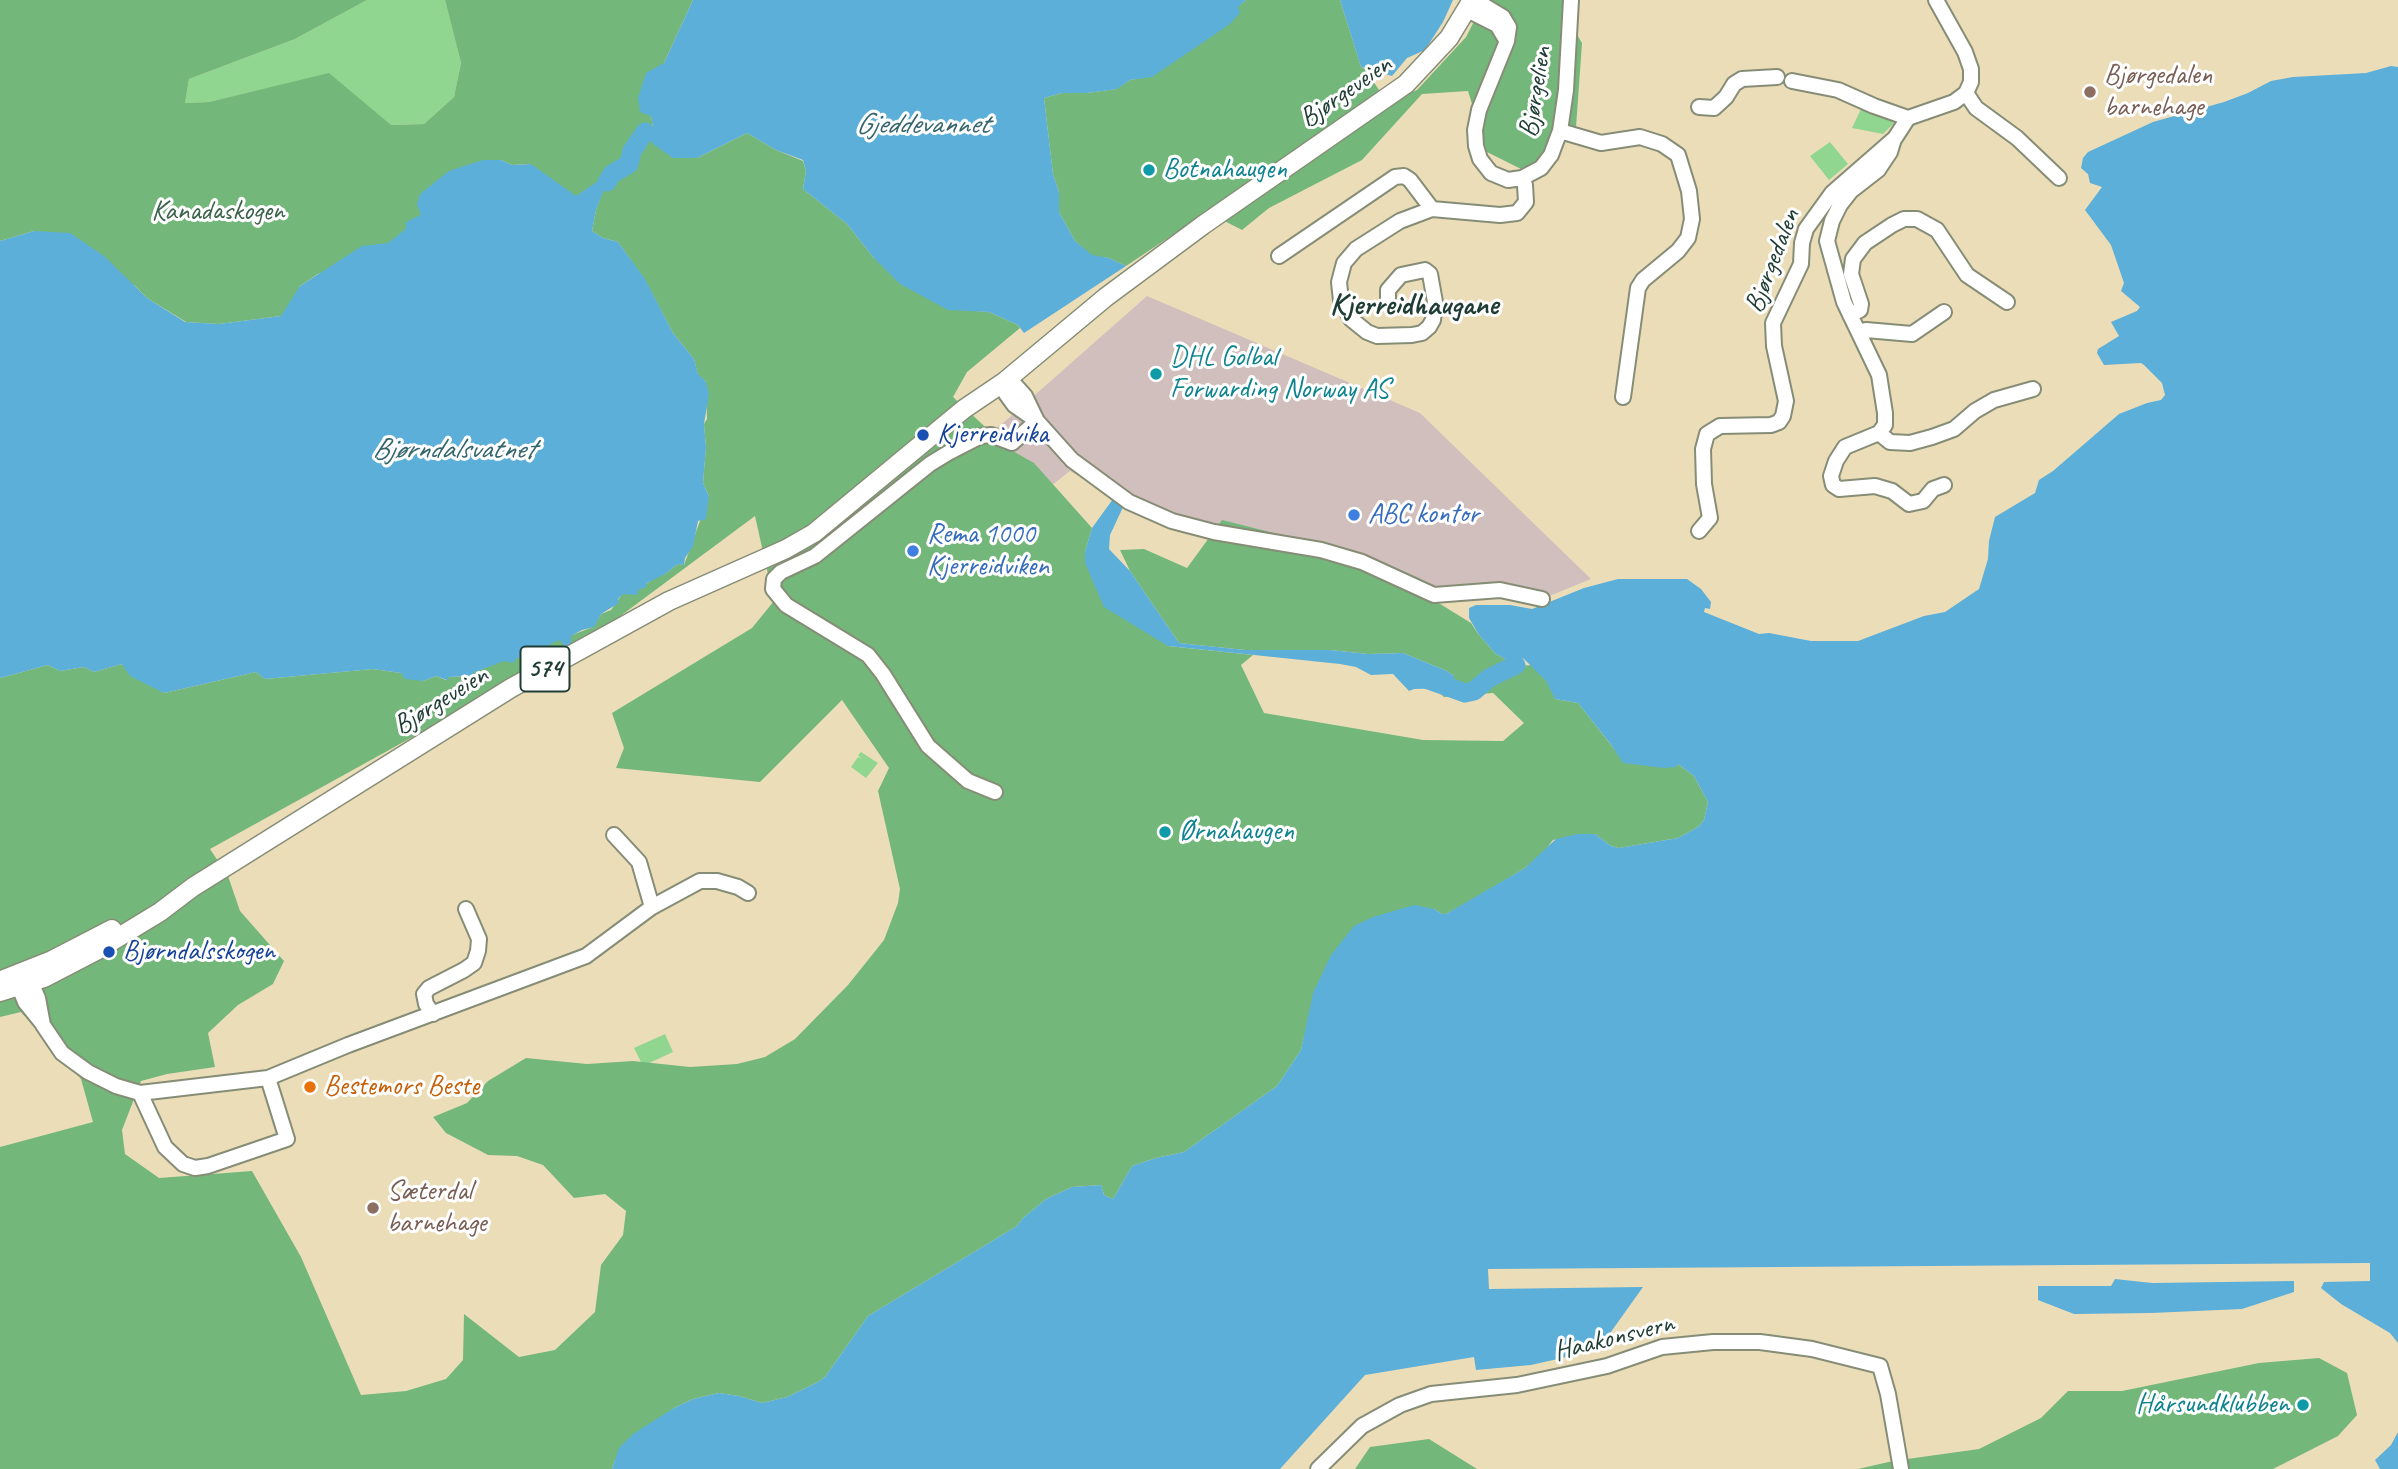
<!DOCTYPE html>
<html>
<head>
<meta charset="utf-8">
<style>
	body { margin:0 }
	canvas { display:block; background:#ecddb9 }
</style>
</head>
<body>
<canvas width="2398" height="1469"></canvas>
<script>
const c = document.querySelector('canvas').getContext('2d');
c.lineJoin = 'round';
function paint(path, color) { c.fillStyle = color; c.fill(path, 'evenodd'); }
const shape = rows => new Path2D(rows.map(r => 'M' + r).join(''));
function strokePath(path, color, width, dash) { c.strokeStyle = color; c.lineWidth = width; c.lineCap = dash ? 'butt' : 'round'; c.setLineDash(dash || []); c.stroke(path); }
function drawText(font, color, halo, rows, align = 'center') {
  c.font = font + ' Caveat,sans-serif'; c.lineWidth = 6; c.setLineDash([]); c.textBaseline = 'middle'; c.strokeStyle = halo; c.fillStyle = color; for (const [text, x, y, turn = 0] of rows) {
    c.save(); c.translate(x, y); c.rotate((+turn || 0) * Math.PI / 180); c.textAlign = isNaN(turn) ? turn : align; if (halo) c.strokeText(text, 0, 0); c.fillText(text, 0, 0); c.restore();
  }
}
paint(shape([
	[1147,296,1420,413,1591,579,1542,599,1500,590,1448,597,1129,502,1070,471,883,618,914,485,1002,424]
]), '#d1bfbd');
paint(shape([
	[367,0,445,0,461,63,454,97,424,124,390,125,329,74,209,102,185,103,189,79,295,39],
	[1862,107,1886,117,1894,123,1883,134,1852,128],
	[1830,142,1848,164,1829,180,1810,156],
	[861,752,878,763,866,778,851,767,858,757,861,758,858,755],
	[665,1034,673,1052,643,1066,634,1048]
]), '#90d691');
paint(shape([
	[0,0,367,0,295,39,189,79,185,103,209,102,329,73,391,125,424,124,454,97,461,63,445,0,693,0,664,63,651,115,653,128,645,132,697,158,747,133,776,150,803,161,806,171,803,189,847,224,873,257,948,309,989,312,1018,325,1020,328,967,372,953,397,1009,449,1034,463,1092,528,1085,552,1168,646,1253,655,1241,665,1264,713,1423,740,1503,741,1524,723,1493,693,1444,697,1435,688,1449,688,1454,676,1447,671,1403,653,1368,654,1330,650,1245,650,1179,643,1130,571,1120,550,1144,549,1187,568,1222,520,1286,536,1349,558,1416,589,1471,623,1479,635,1496,654,1518,666,1532,665,1549,684,1555,699,1578,703,1615,750,1678,764,1694,776,1708,802,1704,820,1698,827,1678,838,1619,848,1611,846,1595,834,1553,840,1543,853,1525,868,1472,900,1446,914,1442,914,1434,909,1304,1037,1301,1050,1277,1086,1184,1152,1156,1158,1132,1166,1113,1199,1104,1195,1101,1185,1072,1187,1046,1199,1023,1218,1017,1226,868,1316,825,1377,818,1382,787,1397,762,1403,739,1396,719,1393,693,1399,674,1408,615,1460,612,1469,0,1469,0,1147,93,1122,81,1079,21,1012,0,1017,0,678,48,665,60,671,84,667,94,672,122,664,164,693,256,672,265,679,373,669,401,673,423,681,436,676,446,680,449,677,470,676,475,672,504,660,539,654,551,643,593,627,601,614,611,610,623,593,639,589,656,577,665,574,678,564,684,565,709,496,703,483,706,447,704,424,707,419,706,382,698,375,694,359,673,333,645,280,618,242,603,238,592,231,596,210,605,185,588,188,576,197,529,164,512,165,501,160,421,216,385,248,318,274,300,286,289,309,281,316,219,324,186,322,147,298,135,286,34,231,0,241],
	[755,516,774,601,752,628,612,713,624,748,616,768,760,782,842,700,889,768,878,791,900,889,898,903,884,940,848,985,795,1039,765,1057,737,1064,690,1067,633,1061,587,1064,526,1058,488,1081,467,1103,433,1117,446,1133,488,1155,517,1156,543,1165,574,1198,605,1194,626,1211,623,1235,601,1265,595,1312,555,1350,519,1357,464,1314,463,1360,446,1379,406,1391,361,1395,301,1257,252,1171,159,1178,125,1154,122,1130,141,1081,167,1074,215,1067,208,1033,238,1005,273,984,284,961,240,911,228,876,210,849,588,640],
	[1246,0,1340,0,1361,67,1365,69,1387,102,1417,90,1466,37,1485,0,1562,0,1562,10,1582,43,1576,127,1554,134,1537,177,1487,152,1468,91,1422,94,1362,160,1269,208,1242,230,1207,212,1126,266,1109,258,1092,256,1075,241,1059,212,1059,192,1053,174,1044,98,1062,93,1087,93,1116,89,1130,80,1152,76],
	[2319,1358,2347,1373,2357,1415,2338,1436,2273,1469,1858,1469,1893,1461,1979,1449,2041,1418,2068,1391,2122,1391,2259,1363],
	[1429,1439,1477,1469,1355,1469,1370,1447]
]), '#74b77b');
paint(shape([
	[693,0,1246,0,1238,7,1240,13,1230,24,1152,77,1130,80,1117,89,1087,93,1062,93,1044,98,1053,174,1059,192,1059,212,1075,241,1092,255,1109,258,1126,266,1024,333,1018,325,989,312,948,310,900,284,873,257,847,224,803,189,806,171,803,160,776,150,747,133,697,158,673,158,653,144,645,132,653,128,651,116,640,112,638,98,646,73,664,63],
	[1340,0,1453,0,1443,22,1425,50,1407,58,1392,76,1361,67],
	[2391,66,2398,67,2398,1343,2390,1333,2341,1304,2321,1288,2324,1282,2370,1281,2370,1263,1488,1269,1489,1289,1643,1287,1598,1350,1531,1365,1476,1370,1474,1357,1365,1375,1280,1469,612,1469,619,1448,633,1434,674,1408,693,1399,719,1393,739,1396,762,1403,787,1397,818,1382,825,1377,868,1316,1017,1226,1023,1218,1046,1199,1072,1187,1101,1185,1104,1195,1113,1199,1132,1166,1156,1158,1184,1152,1277,1086,1301,1050,1313,993,1331,955,1354,926,1373,917,1414,905,1434,909,1442,914,1446,914,1525,868,1556,839,1577,834,1595,834,1611,846,1619,848,1678,838,1698,827,1704,820,1708,802,1694,776,1678,764,1676,767,1664,768,1623,763,1612,746,1578,703,1555,699,1546,681,1523,658,1516,665,1496,654,1479,635,1469,618,1469,608,1476,605,1510,605,1532,609,1584,588,1618,579,1687,579,1701,589,1711,602,1710,609,1705,608,1704,612,1759,634,1769,633,1811,641,1858,641,1924,616,1945,612,1979,589,1988,559,1989,541,1995,517,2035,493,2039,480,2053,471,2119,414,2147,403,2161,400,2165,395,2162,383,2144,365,2141,363,2104,365,2097,353,2098,349,2119,336,2111,322,2137,311,2140,307,2121,291,2124,283,2111,245,2085,210,2102,187,2090,183,2088,174,2081,168,2083,158,2088,152,2153,122,2224,102,2248,93,2271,81,2293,77,2366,73],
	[483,160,501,160,512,165,531,164,576,196,601,179,607,182,596,210,592,231,603,238,618,242,645,279,673,333,694,359,698,374,706,382,709,394,704,424,706,447,703,483,709,496,706,519,698,521,693,546,685,558,684,565,678,564,665,574,647,583,645,588,639,589,637,595,623,594,618,599,619,603,601,614,594,627,582,630,571,636,571,645,563,645,560,640,552,643,539,654,517,658,513,663,504,661,475,672,470,676,449,677,447,680,436,676,423,681,405,679,401,673,373,669,265,679,256,672,164,693,130,676,122,664,94,672,84,667,60,671,48,665,0,678,0,241,34,231,70,233,104,256,147,298,185,322,219,324,281,316,300,286,362,246,388,243,406,229,406,222,421,215,417,204,420,194,449,171],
	[1113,499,1124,505,1110,535,1109,549,1130,571,1179,643,1245,650,1330,650,1368,654,1403,653,1447,671,1454,676,1454,682,1449,688,1414,689,1409,691,1393,674,1371,675,1356,667,1340,664,1168,646,1104,607,1085,563,1085,552,1092,528],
	[2115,1279,2152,1283,2294,1281,2294,1292,2242,1309,2151,1313,2074,1314,2038,1300,2038,1286,2111,1286],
	[2398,1432,2398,1469,2380,1469,2375,1460,2391,1445]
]), '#5cafd8');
strokePath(shape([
	[607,182,612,174,629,164,632,151,645,132],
	[1426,679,1465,693,1474,691,1489,678,1516,665]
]), '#5cafd8', 19);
const minor = shape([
	[1475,0,1503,17,1509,27,1507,41,1479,110,1475,130,1476,146,1480,159,1491,173,1508,180,1522,178,1541,168,1551,155,1560,131,1566,90,1571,0],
	[1467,10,1497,25,1506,40],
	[1792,81,1838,90,1874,106,1908,118],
	[1966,93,1976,108,2017,138,2059,178],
	[1699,107,1714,108,1726,97,1734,84,1742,79,1777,77],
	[1560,131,1601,143,1640,137,1662,144,1678,155,1689,191,1692,219,1688,238,1678,251,1643,280,1638,288,1623,397],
	[1894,139,1890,152,1878,170,1851,191,1840,205,1832,221,1827,241,1844,302,1879,375,1885,413,1885,425,1879,433,1845,447,1836,461,1831,476,1833,485,1839,489,1875,486,1892,491,1909,504,1923,501,1933,489,1944,485],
	[1279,256,1395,177,1404,176,1410,180,1432,209],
	[1388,298,1388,290,1401,275,1425,270,1430,274,1435,302,1433,320,1429,327,1422,333,1412,335,1377,336,1367,332,1351,319,1341,301,1339,282,1344,263,1356,249,1400,221,1432,209,1500,215,1517,213,1526,202,1525,185,1522,178],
	[1850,315,1860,310,1861,304,1851,274,1853,259,1865,243,1892,225,1904,219,1917,219,1937,230,1967,275,2007,302],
	[1859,332,1866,330,1912,334,1944,312],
	[1037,421,1014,405,1006,394,1004,382,1016,386,1025,396,1037,421,1072,460,1129,502,1172,521,1214,532,1321,550,1362,562,1434,595,1500,590,1542,599],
	[1879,433,1890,442,1910,443,1932,437,1954,429,1975,411,1994,400,2033,389],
	[1699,531,1710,518,1704,484,1703,449,1707,434,1720,426,1771,425,1779,422,1783,416,1786,401,1774,346,1773,323,1801,264,1802,243,1806,229,1832,193,1895,138,1908,118,1954,102,1966,93,1971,82,1971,69,1965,52,1936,0],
	[995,792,968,781,928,746,883,674,868,655,786,605,773,589,774,579,781,572,815,556,930,464,948,453,981,436,991,435,1012,443,1037,421],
	[614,835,639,862,652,907],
	[21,977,19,987,25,1002,42,1023],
	[25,977,31,982,38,998,43,1025,62,1053,88,1072,116,1086,140,1093,268,1078,348,1045,586,956,652,907,700,881,717,881,738,887,748,893],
	[433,1014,426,1004,424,994,429,988,464,970,474,963,478,951,479,939,466,909],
	[140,1093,165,1147,183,1164,195,1168,208,1166,287,1139,268,1078],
	[1318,1469,1362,1426,1400,1405,1431,1394,1517,1385,1607,1366,1662,1347,1713,1342,1760,1342,1812,1349,1880,1366,1888,1394,1901,1469]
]);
const major = shape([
	[4,979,52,960,112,929],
	[0,992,44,978,96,951,160,912,193,887,511,688,669,601,786,549,814,533,964,409,1004,382,1106,297,1203,225,1406,84,1449,38,1472,0]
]);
strokePath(minor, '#868d76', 18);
strokePath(major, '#868d76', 21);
strokePath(minor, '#fff', 14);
strokePath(major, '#fff', 18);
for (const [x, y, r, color] of [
	[2090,92,7,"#8d6e63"],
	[1149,170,7,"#0f9aa8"],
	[1156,374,7,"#0f9aa8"],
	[923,435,7,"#1a4fb4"],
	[1354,515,7,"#3f7fe0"],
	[913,551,7,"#3f7fe0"],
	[1165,832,7,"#0f9aa8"],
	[109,952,7,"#1a4fb4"],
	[310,1087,7,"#e8710a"],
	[373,1208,7,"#8d6e63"],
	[2303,1405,7,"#0f9aa8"]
]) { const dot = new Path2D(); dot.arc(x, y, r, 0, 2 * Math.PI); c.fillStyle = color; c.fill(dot); strokePath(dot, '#fff', 2.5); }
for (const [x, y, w] of [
	[545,669,49]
]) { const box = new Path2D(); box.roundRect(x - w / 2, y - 22.5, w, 45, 5); c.fillStyle = '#fff'; c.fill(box); strokePath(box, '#1f3d34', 2); }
drawText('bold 26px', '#1f3d34', null, [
	["574",545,669]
]);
drawText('28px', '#785e54', '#fff', [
	["Bjørgedalen",2104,76],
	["barnehage",2104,108],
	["Sæterdal",387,1192],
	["barnehage",387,1224]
], 'left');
drawText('28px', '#1f3d34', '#fff', [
	["Bjørgeveien",1346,92,-35],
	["Bjørgelien",1536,92,-81],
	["Bjørgedalen",1773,261,-69],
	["Bjørgeveien",441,701,-32],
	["Haakonsvern",1614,1338,-14]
]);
drawText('28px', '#0d838f', '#fff', [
	["Botnahaugen",1163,170],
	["DHL Golbal",1170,358],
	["Forwarding Norway AS",1170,390],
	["Ørnahaugen",1179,832],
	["Hårsundklubben",2289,1405,"right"]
], 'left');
drawText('28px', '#3b634b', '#fff', [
	["Kanadaskogen",218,212]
]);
drawText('28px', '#164399', '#fff', [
	["Kjerreidvika",937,435],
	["Bjørndalsskogen",123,952]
], 'left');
drawText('28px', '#366cbe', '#fff', [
	["ABC kontor",1368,515],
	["Rema 1000",927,535],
	["Kjerreidviken",927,567]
], 'left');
drawText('28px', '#c56008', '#fff', [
	["Bestemors Beste",324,1087]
], 'left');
drawText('italic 30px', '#34656d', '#fff', [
	["Gjeddevannet",922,125],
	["Bjørndalsvatnet",453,450]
]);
drawText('bold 30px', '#1f3d34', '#fff', [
	["Kjerreidhaugane",1414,306]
]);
</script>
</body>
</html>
